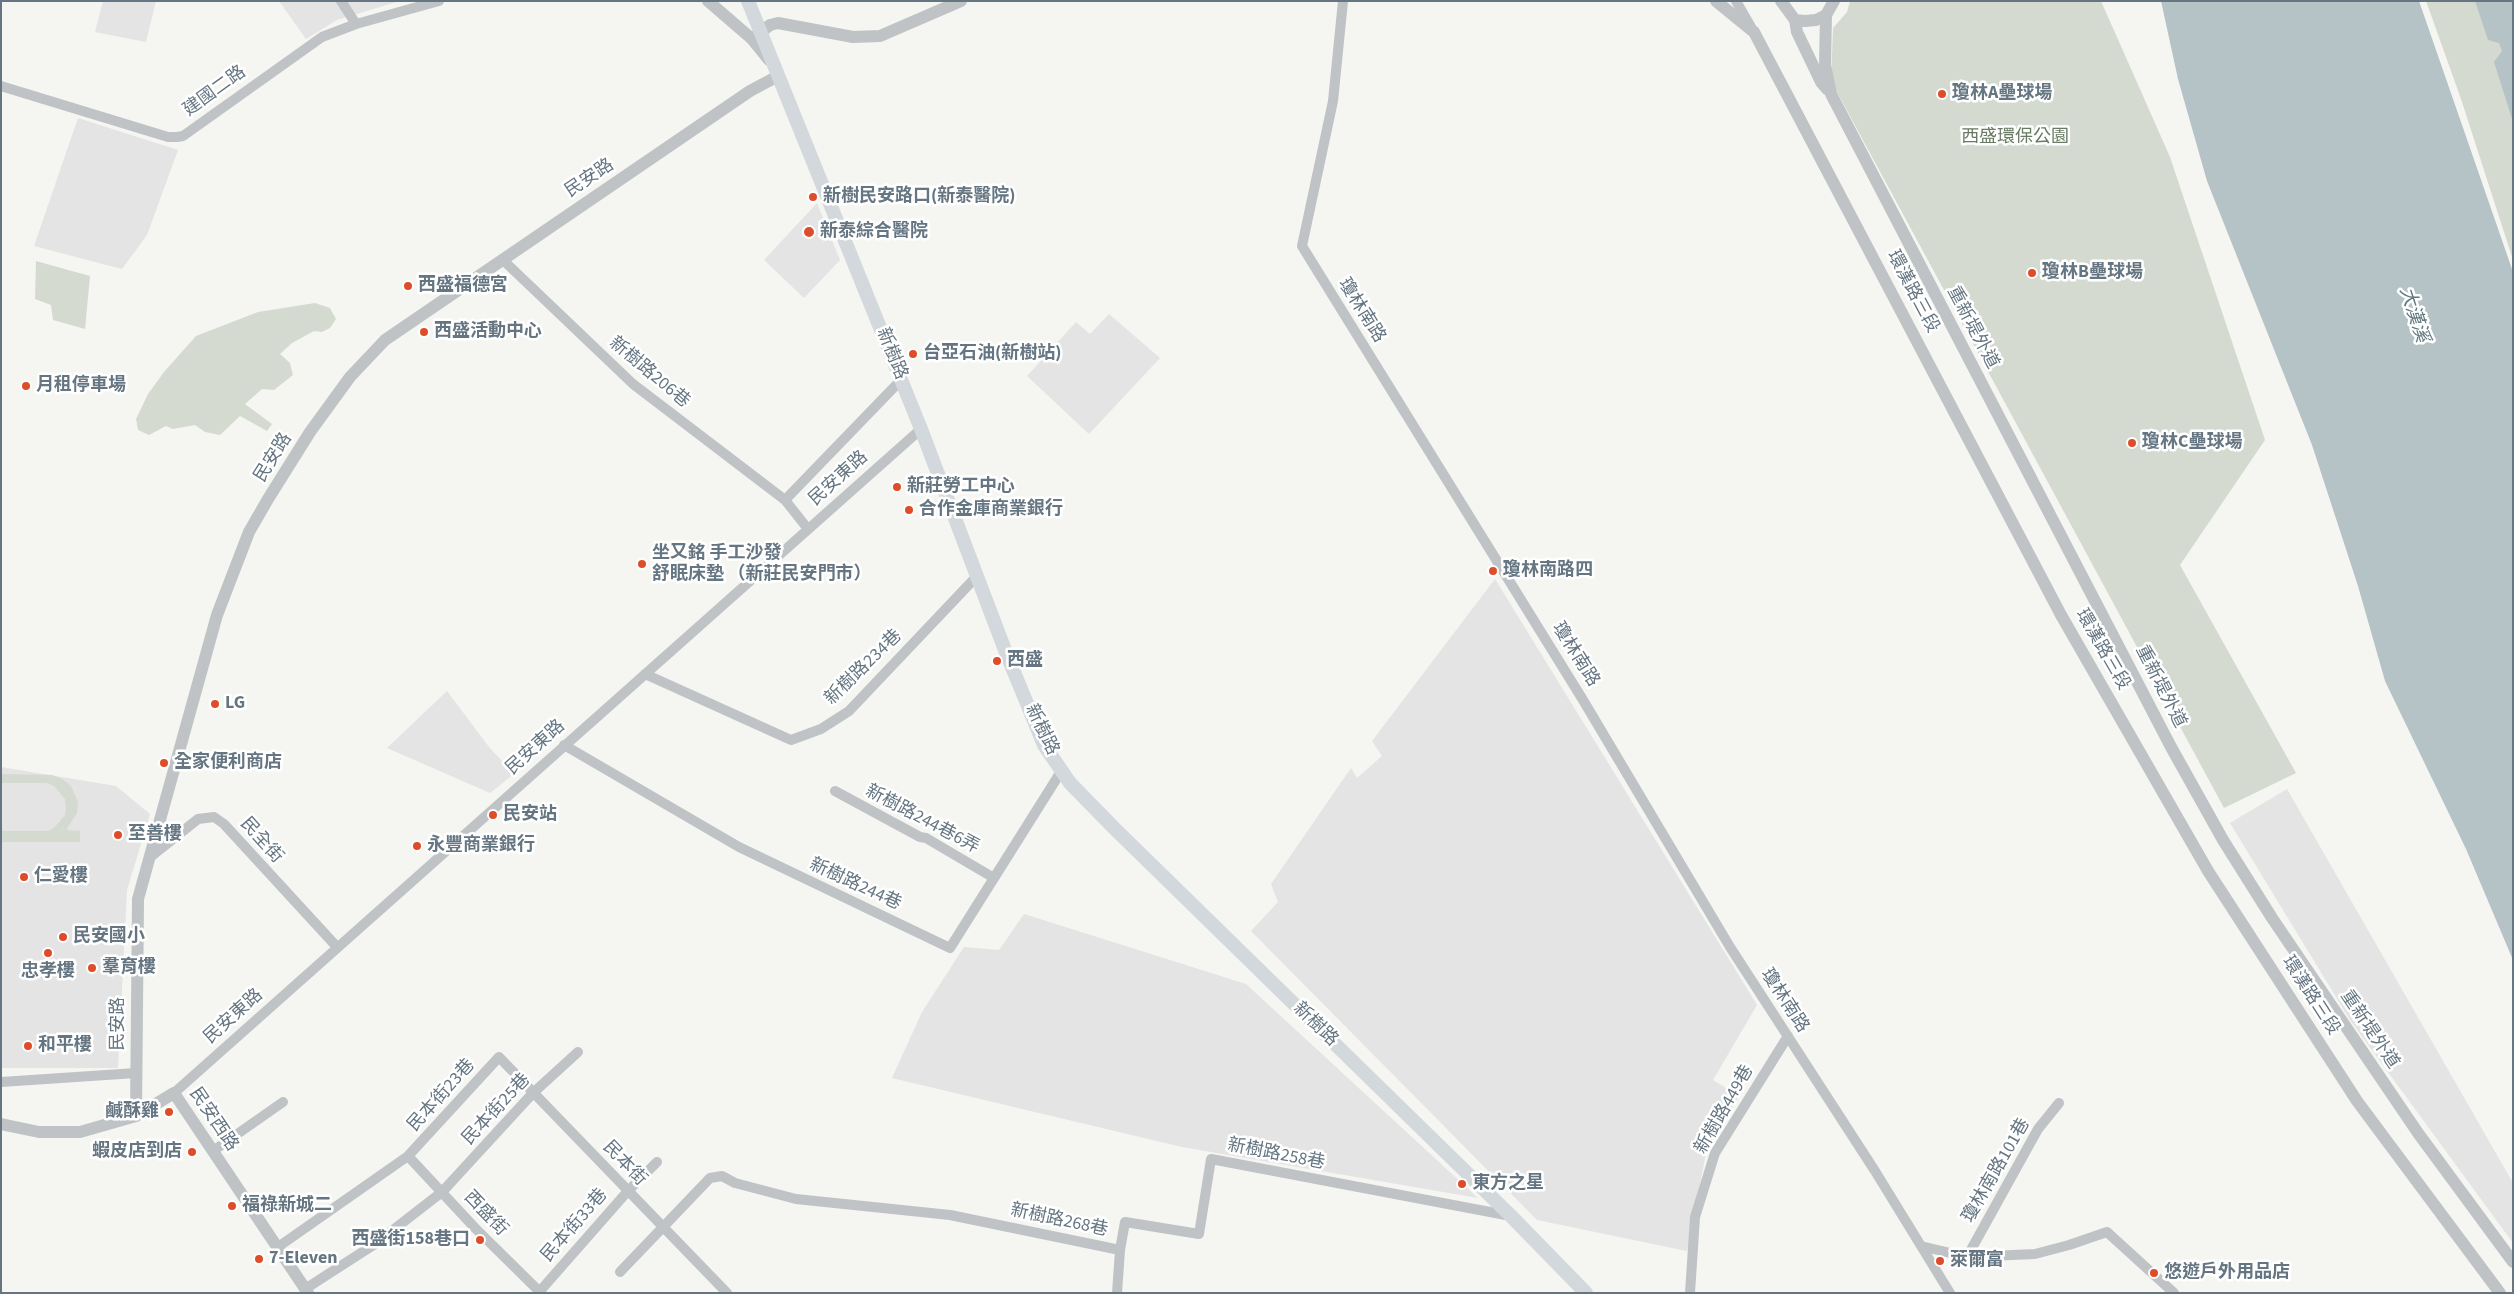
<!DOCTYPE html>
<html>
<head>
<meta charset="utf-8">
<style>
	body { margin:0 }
	#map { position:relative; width:2514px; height:1294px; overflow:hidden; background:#f5f5f2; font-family:"Source Sans 3",sans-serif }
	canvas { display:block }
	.frame { position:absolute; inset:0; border:2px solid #657682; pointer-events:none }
</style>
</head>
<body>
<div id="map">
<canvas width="2514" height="1294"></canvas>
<div class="frame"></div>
</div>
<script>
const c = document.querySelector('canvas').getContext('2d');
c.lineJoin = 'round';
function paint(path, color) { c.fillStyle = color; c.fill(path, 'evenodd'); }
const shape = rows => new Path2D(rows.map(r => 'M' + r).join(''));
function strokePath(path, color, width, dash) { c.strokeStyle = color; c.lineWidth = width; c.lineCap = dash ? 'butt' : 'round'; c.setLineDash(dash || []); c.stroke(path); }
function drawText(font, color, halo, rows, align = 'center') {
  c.font = font + ' "Source Sans 3","Noto Sans TC",sans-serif'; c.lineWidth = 5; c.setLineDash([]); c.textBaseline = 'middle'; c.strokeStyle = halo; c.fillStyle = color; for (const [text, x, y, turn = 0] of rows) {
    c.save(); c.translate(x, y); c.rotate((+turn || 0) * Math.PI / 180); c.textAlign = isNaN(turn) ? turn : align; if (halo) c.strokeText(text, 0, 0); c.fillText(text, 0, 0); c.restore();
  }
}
paint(shape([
	[103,1,156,1,146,42,95,32],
	[279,1,400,1,337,20,306,39],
	[78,118,178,150,147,235,122,269,34,246],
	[817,203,840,260,804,298,764,260],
	[1109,314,1160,358,1089,434,1027,376,1076,322,1090,334],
	[1495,579,1757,1005,1713,1080,1739,1096,1706,1153,1687,1251,1537,1220,1251,931,1278,902,1271,884,1351,768,1357,778,1382,756,1372,741],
	[447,691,489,747,514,774,490,793,387,748],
	[1,767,116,786,150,814,127,890,118,1068,1,1068],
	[2287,789,2513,1183,2513,1243,2350,1020,2230,823],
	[1024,914,1246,984,1478,1198,1182,1147,892,1078,922,1012,964,947,999,950]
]), '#e3e4e3');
paint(shape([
	[1850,1,2101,1,2170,157,2265,440,2180,565,2296,773,2224,808,1831,81,1833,28,1847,12],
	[2426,1,2513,1,2513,260,2461,99],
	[36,261,90,276,85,329,53,320,51,305,35,299],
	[315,303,330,308,336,319,330,328,322,332,314,331,292,343,280,354,290,363,293,375,274,390,262,389,245,404,272,424,267,431,240,416,220,435,205,432,195,425,173,429,166,426,149,435,138,430,136,419,148,394,164,372,196,336,258,312],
	[1,774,52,775,62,779,71,786,78,802,77,813,66,830,80,831,80,842,1,842,1,831,48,831,54,828,65,815,66,807,65,799,54,786,46,783,1,783]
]), '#d5dad1');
paint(shape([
	[2161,1,2419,1,2513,272,2513,960,2466,849,2385,681,2358,586,2312,445,2207,181,2178,79],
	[2475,1,2513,1,2513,122,2494,62,2502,51,2499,43,2488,40]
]), '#b5c2c6');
strokePath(shape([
	[341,1,356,24],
	[1343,1,1333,101,1302,246,1583,700,1730,947,1875,1171,1950,1293],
	[1736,1,1751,27],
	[1,86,168,137,177,137,183,136,322,37,356,24,439,1],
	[503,260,633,384,785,500,808,529],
	[785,500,901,380],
	[645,674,791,740,821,729,849,711,978,575],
	[564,745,739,847,950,948,1062,770],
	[835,791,920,837,926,838,994,878],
	[149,858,198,819,214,817,224,824,337,947],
	[1,1082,136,1073],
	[174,1093,921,429],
	[213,1151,283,1102],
	[408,1156,475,1228,541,1293],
	[1921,1246,1967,1257,2035,1254,2069,1245,2107,1232,2174,1293],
	[278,1247,408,1156,499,1057,727,1293],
	[1120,1250,1125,1222,1199,1234,1211,1159,1511,1216],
	[1967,1257,2038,1129,2059,1103],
	[620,1272,710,1178,722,1176,735,1183,796,1199,950,1215,1120,1250,1117,1293],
	[305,1289,375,1244,442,1192,533,1093,578,1052],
	[540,1291,627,1192,657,1162],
	[1690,1293,1695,1217,1715,1153,1788,1036]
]), '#bfc3c6', 10);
strokePath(shape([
	[708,1,752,39,769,60],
	[1716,1,1754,32,2061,615,2208,871,2357,1101,2500,1293],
	[1781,1,1795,20,1805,21,1816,20,1826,15,1834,1],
	[1826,15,1825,65,1831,94,2171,747,2223,840,2272,918,2418,1133,2513,1262],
	[1795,20,1797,32,1821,82,1827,89],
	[752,39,770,25,778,23,853,37,880,36,961,1],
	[136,1116,138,899,217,615,249,532,268,499,310,432,350,377,385,340,750,91,778,76],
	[1,1124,39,1132,80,1132,136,1116,174,1093,308,1293]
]), '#bfc3c6', 12);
strokePath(shape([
	[748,1,921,429,1005,650,1044,745,1070,783,1114,828,1511,1216,1586,1293]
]), '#d3d8dc', 14);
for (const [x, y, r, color] of [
	[1942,94,5,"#de4d2a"],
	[813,197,5,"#de4d2a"],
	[809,232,6,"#de4d2a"],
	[2032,273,5,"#de4d2a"],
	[408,286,5,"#de4d2a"],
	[424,332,5,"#de4d2a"],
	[913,354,5,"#de4d2a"],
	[26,386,5,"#de4d2a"],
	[2132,443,5,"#de4d2a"],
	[897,487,5,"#de4d2a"],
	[909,510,5,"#de4d2a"],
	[642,564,5,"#de4d2a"],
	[1493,571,5,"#de4d2a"],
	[997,661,5,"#de4d2a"],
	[215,704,5,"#de4d2a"],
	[164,763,5,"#de4d2a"],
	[493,815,5,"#de4d2a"],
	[118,835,5,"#de4d2a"],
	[417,846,5,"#de4d2a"],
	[24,877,5,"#de4d2a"],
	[63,937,5,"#de4d2a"],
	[48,953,5,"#de4d2a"],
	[92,968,5,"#de4d2a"],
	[28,1046,5,"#de4d2a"],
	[169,1112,5,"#de4d2a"],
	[192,1152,5,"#de4d2a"],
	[1462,1184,5,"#de4d2a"],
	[232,1206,5,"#de4d2a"],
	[480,1240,5,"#de4d2a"],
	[259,1259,5,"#de4d2a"],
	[1940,1261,5,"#de4d2a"],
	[2154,1273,5,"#de4d2a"]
]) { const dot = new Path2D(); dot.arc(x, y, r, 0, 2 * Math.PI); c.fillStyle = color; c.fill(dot); strokePath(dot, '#fff', 2); }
drawText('18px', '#657682', '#fff', [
	["建國二路",215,92,-36],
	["民安路",590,179,-34],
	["環漢路三段",1912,292,62],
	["瓊林南路",1361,311,58],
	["重新堤外道",1972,328,62],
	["新樹路",891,354,68],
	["新樹路206巷",649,373,40],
	["民安路",274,458,-58],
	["民安東路",839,479,-42],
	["環漢路三段",2102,650,60],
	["瓊林南路",1575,655,58],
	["新樹路234巷",864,668,-44],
	["重新堤外道",2160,687,63],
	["新樹路",1041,730,64],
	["民安東路",536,748,-42],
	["新樹路244巷6弄",922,820,28],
	["民全街",261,841,48],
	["新樹路244巷",855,885,25],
	["環漢路三段",2310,996,57],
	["瓊林南路",1784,1001,57],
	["民安東路",234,1017,-42],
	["民安路",119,1024,-90],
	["新樹路",1315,1025,44],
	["重新堤外道",2369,1030,56],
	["民本街23巷",442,1096,-48],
	["民本街25巷",497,1110,-47],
	["新樹路449巷",1725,1110,-60],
	["民安西路",213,1120,56],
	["新樹路258巷",1276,1155,11],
	["民本街",624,1164,46],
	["瓊林南路101巷",1997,1171,-60],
	["西盛街",485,1214,46],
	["新樹路268巷",1059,1221,12],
	["民本街33巷",575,1226,-49]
]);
drawText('bold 18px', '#657682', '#fff', [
	["瓊林A壘球場",1952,94],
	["新樹民安路口(新泰醫院)",823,197],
	["新泰綜合醫院",820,232],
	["瓊林B壘球場",2042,273],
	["西盛福德宮",418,286],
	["西盛活動中心",434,332],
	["台亞石油(新樹站)",923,354],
	["月租停車場",36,386],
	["瓊林C壘球場",2142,443],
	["新莊勞工中心",907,487],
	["合作金庫商業銀行",919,510],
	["坐又銘 手工沙發",652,554],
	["舒眠床墊 （新莊民安門市）",652,575],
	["瓊林南路四",1503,571],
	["西盛",1007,661],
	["LG",225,704],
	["全家便利商店",174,763],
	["民安站",503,815],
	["至善樓",128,835],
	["永豐商業銀行",427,846],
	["仁愛樓",34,877],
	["民安國小",73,937],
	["羣育樓",102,968],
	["忠孝樓",48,972,"center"],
	["和平樓",38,1046],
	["鹹酥雞",159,1112,"right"],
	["蝦皮店到店",182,1152,"right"],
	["東方之星",1472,1184],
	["福祿新城二",242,1206],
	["西盛街158巷口",470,1240,"right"],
	["7-Eleven",269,1259],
	["萊爾富",1950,1261],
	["悠遊戶外用品店",2164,1273]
], 'left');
drawText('18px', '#697a64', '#fff', [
	["西盛環保公園",2015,138]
]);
drawText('italic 19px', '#61787f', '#fff', [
	["大漢溪",2413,315,72]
]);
</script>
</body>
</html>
